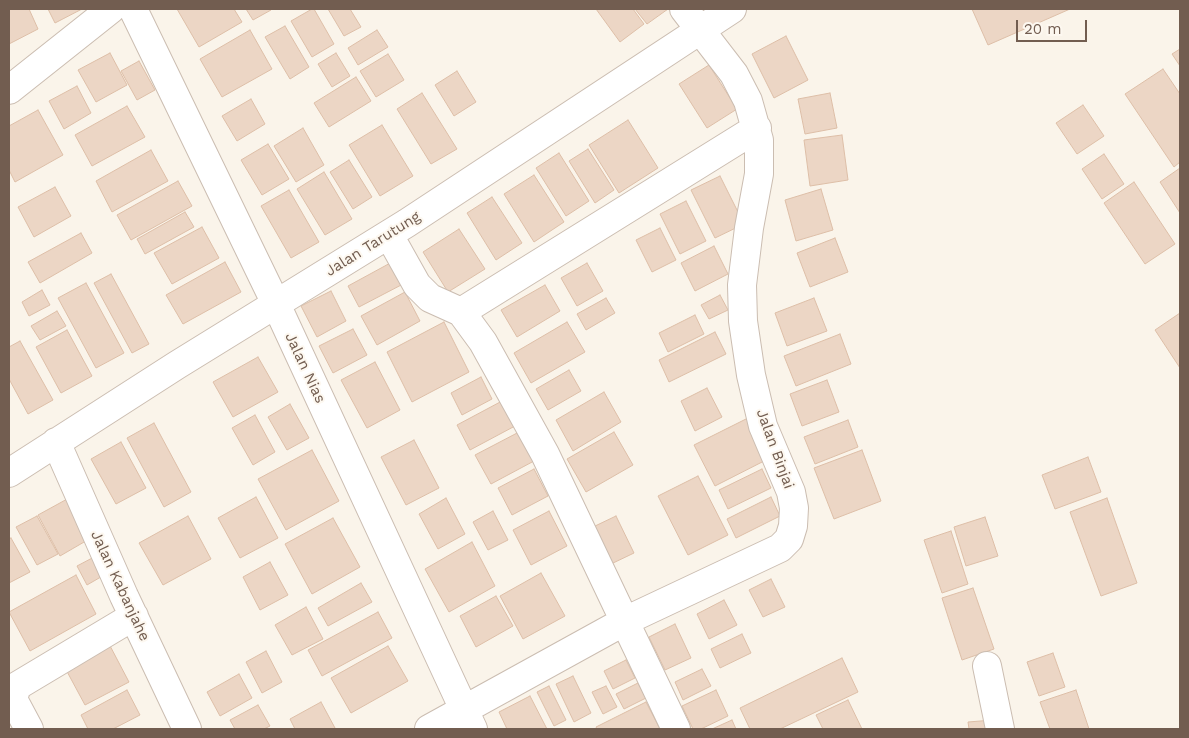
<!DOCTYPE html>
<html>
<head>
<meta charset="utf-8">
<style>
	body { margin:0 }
	#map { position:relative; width:1189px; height:738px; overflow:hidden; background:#faf4ea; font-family:"Work Sans",sans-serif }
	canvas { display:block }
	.frame { position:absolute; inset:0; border:10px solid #725d50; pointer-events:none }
	.scale { position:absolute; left:1016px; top:20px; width:71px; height:22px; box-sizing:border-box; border:2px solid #725d50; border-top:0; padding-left:6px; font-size:15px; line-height:18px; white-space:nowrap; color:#725d50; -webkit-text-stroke:4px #fdf8f0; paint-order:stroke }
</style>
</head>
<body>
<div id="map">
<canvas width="1189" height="738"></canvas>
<div class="frame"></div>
<div class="scale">20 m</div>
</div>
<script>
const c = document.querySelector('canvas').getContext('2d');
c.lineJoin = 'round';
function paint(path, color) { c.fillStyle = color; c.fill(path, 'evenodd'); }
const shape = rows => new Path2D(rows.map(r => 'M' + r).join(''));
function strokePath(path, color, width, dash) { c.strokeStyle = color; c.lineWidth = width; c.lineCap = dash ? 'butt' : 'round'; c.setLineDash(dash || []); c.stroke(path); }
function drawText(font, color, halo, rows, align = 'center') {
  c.font = font + ' "Work Sans",sans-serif'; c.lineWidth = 4; c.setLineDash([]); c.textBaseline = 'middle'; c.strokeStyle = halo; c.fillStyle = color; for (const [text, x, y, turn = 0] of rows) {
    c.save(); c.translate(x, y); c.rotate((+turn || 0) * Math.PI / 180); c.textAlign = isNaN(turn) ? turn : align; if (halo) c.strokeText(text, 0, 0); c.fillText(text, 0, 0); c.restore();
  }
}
const building = shape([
	[9,9,29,9,38,29,9,44,9,9],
	[48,9,82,9,55,23,48,9],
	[177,9,234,9,242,22,199,47,177,9],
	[246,9,270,9,271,10,253,20,246,9],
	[312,9,314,9,334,44,312,57,291,21,312,9],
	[328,9,350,9,361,27,344,36,328,9],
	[596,9,633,9,644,24,620,42,596,9],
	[635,9,668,9,647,24,635,9],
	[972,9,1070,9,988,45,972,9],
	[285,26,309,67,290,79,265,37,285,26],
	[250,30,272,69,222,97,200,59,250,30],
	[377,30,388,47,358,65,348,48,377,30],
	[786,36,808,80,774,98,752,54,786,36],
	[1180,49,1180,66,1172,54,1180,49],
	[110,53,127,85,96,102,78,70,110,53],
	[336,53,350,76,332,87,318,64,336,53],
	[388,54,404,80,376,97,360,71,388,54],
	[139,61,155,90,137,100,121,71,139,61],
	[709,65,737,109,707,128,679,84,709,65],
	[1163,69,1180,94,1180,162,1174,167,1125,94,1163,69],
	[457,71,476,102,454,116,435,85,457,71],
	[356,77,371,101,329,127,314,103,356,77],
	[77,86,91,113,64,129,49,101,77,86],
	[422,93,457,149,431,164,397,109,422,93],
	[830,93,837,128,805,134,798,99,830,93],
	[251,99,265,124,237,141,222,116,251,99],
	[1083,105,1104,136,1077,154,1056,123,1083,105],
	[127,106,145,137,92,166,75,135,127,106],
	[38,110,63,155,15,182,9,170,9,126,38,110],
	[628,120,658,168,619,193,589,145,628,120],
	[382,125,413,176,380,196,349,145,382,125],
	[303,128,324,165,296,182,274,146,303,128],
	[842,135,848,180,810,186,804,140,842,135],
	[268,144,289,179,262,195,241,160,268,144],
	[588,149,614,190,595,203,569,161,588,149],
	[151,150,168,181,112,212,96,181,151,150],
	[559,153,589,201,566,216,536,168,559,153],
	[1104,154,1124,184,1102,199,1082,169,1104,154],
	[349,160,372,197,353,209,330,172,349,160],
	[1180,168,1180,213,1160,182,1180,168],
	[324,172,352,219,325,235,297,189,324,172],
	[534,175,564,222,534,242,504,194,534,175],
	[720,176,744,224,715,238,691,190,720,176],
	[178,181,192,206,131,240,117,215,178,181],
	[1134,182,1175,244,1145,264,1104,203,1134,182],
	[55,187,71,216,34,237,18,207,55,187],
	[821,189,833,230,796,241,785,200,821,189],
	[289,190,319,242,291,258,261,206,289,190],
	[492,197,522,243,496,260,467,213,492,197],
	[686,201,706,241,680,254,660,214,686,201],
	[185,212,194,227,145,254,137,239,185,212],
	[202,227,219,258,172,284,154,253,202,227],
	[660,228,676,260,652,272,636,240,660,228],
	[459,229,485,269,448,292,423,252,459,229],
	[81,233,92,253,40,283,28,262,81,233],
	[835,238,848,272,810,287,797,253,835,238],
	[714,246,728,274,695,291,681,263,714,246],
	[394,261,405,283,359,307,348,286,394,261],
	[225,262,241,292,183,324,166,295,225,262],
	[587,263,603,291,577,306,561,278,587,263],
	[111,274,149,344,132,353,94,283,111,274],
	[86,283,124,353,96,368,58,298,86,283],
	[545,285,560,311,517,337,501,310,545,285],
	[42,290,50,305,29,316,22,302,42,290],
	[331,291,346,321,317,337,301,306,331,291],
	[405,292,420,321,377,345,361,316,405,292],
	[720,295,728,310,709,319,701,305,720,295],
	[606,298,615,313,586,330,577,314,606,298],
	[814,298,827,331,787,346,775,313,814,298],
	[57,311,66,326,40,340,31,326,57,311],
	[1180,313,1180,368,1155,330,1180,313],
	[695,315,704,334,668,352,659,333,695,315],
	[444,322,469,372,412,402,387,352,444,322],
	[567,322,585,352,531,383,514,353,567,322],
	[353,329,367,355,333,373,319,346,353,329],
	[67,330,92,376,61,393,36,347,67,330],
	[715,332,726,354,669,382,659,360,715,332],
	[840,334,851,364,796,386,784,356,840,334],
	[20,341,53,400,28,414,9,379,9,347,20,341],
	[258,357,278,392,233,417,213,382,258,357],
	[375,362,400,410,367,428,341,380,375,362],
	[569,370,581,391,548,410,536,389,569,370],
	[481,377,492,399,462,415,451,393,481,377],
	[827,380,839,412,802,426,790,394,827,380],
	[707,388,722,417,695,431,681,401,707,388],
	[604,392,621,422,573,451,556,420,604,392],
	[502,401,515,426,470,450,457,425,502,401],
	[290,404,309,438,287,450,268,417,290,404],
	[255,415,275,452,253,465,232,428,255,415],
	[748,418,768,459,715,486,694,445,748,418],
	[848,420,858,447,815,464,804,437,848,420],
	[154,423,191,492,164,507,127,438,154,423],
	[519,432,534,461,491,484,475,455,519,432],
	[614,432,633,465,586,492,567,459,614,432],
	[414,440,439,488,406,505,381,457,414,440],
	[121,442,146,488,116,504,91,459,121,442],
	[312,450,339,501,286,530,258,479,312,450],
	[862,450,881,501,834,519,814,468,862,450],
	[1088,457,1101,492,1055,509,1042,475,1088,457],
	[534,469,548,496,512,515,498,488,534,469],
	[762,469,771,488,728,509,719,490,762,469],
	[698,476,728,535,688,555,658,496,698,476],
	[256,497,278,538,240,558,218,518,256,497],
	[771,497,780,516,736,538,727,519,771,497],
	[69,498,91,538,60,556,38,515,69,498],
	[446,498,465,534,438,549,419,514,446,498],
	[1107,498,1137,583,1101,596,1070,512,1107,498],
	[493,511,508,540,488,550,473,522,493,511],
	[549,511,567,546,531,565,513,530,549,511],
	[37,516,58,554,37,565,16,527,37,516],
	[188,516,211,559,163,585,139,543,188,516],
	[616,516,634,553,611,564,593,527,616,516],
	[985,517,998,556,966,566,954,527,985,517],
	[333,518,360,567,312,594,285,544,333,518],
	[951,531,968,584,942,593,924,540,951,531],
	[11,538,30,572,9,583,9,539,11,538],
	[472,542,495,586,449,612,425,569,472,542],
	[96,556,106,574,87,585,77,566,96,556],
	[270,562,288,595,260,610,243,577,270,562],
	[541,573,565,616,523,639,500,596,541,573],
	[76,575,96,614,30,651,9,612,76,575],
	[771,579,785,607,763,617,749,590,771,579],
	[361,583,372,602,328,626,318,608,361,583],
	[973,588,994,649,962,660,942,598,973,588],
	[496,596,513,626,476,647,460,616,496,596],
	[724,600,737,625,709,639,697,614,724,600],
	[306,607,323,639,292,655,275,625,306,607],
	[378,612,392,638,322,676,308,650,378,612],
	[675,624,691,658,665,670,649,637,675,624],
	[742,634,751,653,720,668,711,649,742,634],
	[108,642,129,682,85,705,64,666,108,642],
	[388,646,408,681,351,713,331,678,388,646],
	[266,651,282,682,262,693,246,662,266,651],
	[1053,653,1065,687,1039,696,1027,662,1053,653],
	[842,658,858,692,780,729,750,729,740,708,842,658],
	[626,660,635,678,613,689,604,671,626,660],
	[702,669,711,686,683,700,675,682,702,669],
	[239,674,252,698,220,716,207,692,239,674],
	[573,676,591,713,574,722,556,684,573,676],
	[638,683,646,698,624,709,616,694,638,683],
	[549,686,566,720,554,726,537,692,549,686],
	[606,686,617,707,603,714,592,692,606,686],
	[127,690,140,715,113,729,88,729,81,715,127,690],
	[716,690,728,716,701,729,693,729,682,706,716,690],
	[1076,690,1089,729,1050,729,1040,702,1076,690],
	[530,696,547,729,507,729,499,712,530,696],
	[848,700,862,729,823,729,816,715,848,700],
	[321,702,335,728,333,729,295,729,290,719,321,702],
	[646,702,660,729,597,729,596,727,646,702],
	[258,705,270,726,264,729,235,729,230,720,258,705],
	[732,720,736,729,712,729,732,720],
	[993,720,994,729,969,729,968,722,993,720]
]);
paint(building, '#ecd6c5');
strokePath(building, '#ddbea7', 1);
const minor = shape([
	[133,9,276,304,473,729],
	[9,90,111,9],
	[389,235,417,285,430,298,461,312,483,342,545,454,676,729],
	[461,312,757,128],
	[56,442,124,596,187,729],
	[9,473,177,365,407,223,732,9],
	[987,666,1000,729],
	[29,729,13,699,17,686,134,616],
	[429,729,625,621,780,548,789,539,793,526,794,508,791,492,763,426,751,375,743,321,742,285,749,228,759,174,759,140,748,101,734,74,684,9]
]);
strokePath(minor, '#cbbdb1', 30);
strokePath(minor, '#fff', 28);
drawText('15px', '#725d50', '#fdf8f0', [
	["Jalan Tarutung",373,244,-32],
	["Jalan Nias",305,368,65],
	["Jalan Binjai",775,449,70],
	["Jalan Kabanjahe",120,586,65]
]);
</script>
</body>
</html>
